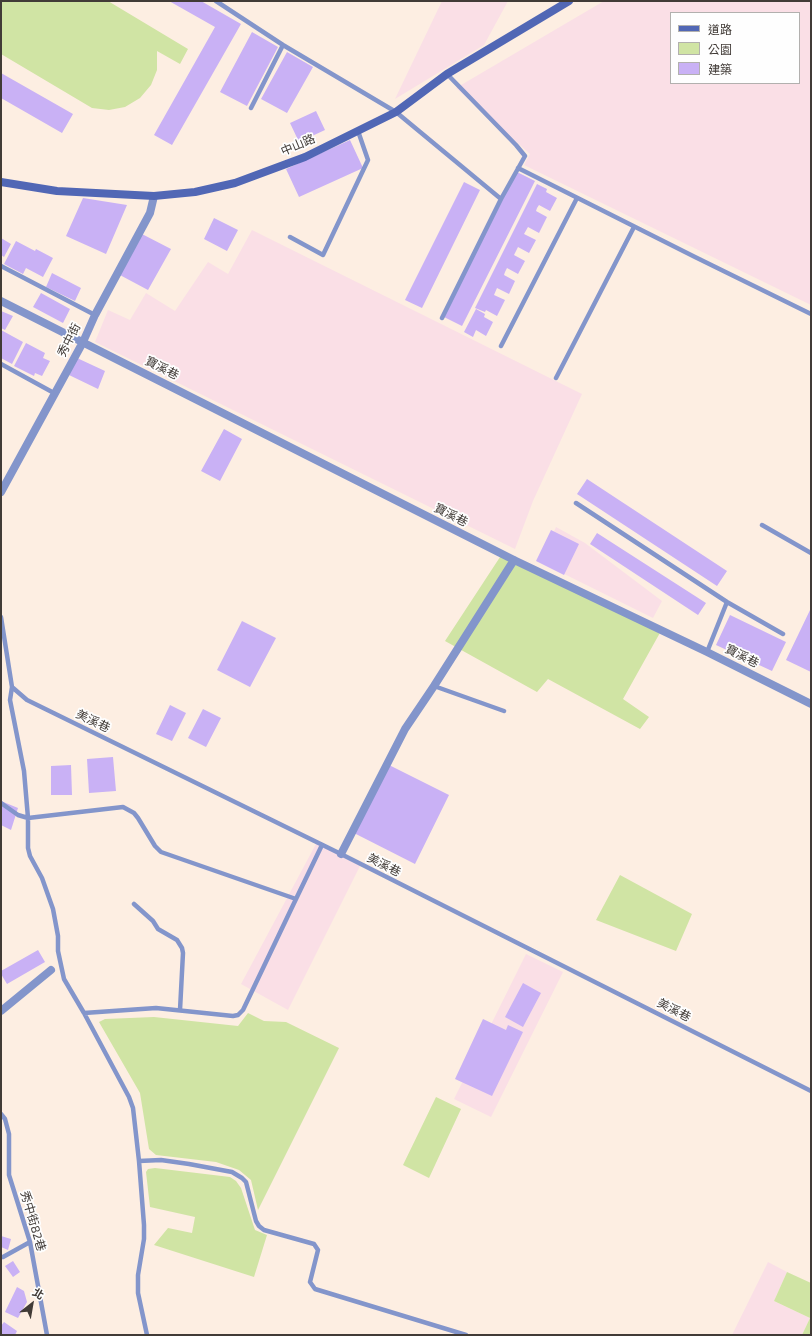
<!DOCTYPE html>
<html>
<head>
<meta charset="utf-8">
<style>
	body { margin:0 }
	#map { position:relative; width:812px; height:1336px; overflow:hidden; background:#fdeee2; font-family:"Exo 2","Noto Sans TC",sans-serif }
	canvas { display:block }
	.frame { position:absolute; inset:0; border:2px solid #413b37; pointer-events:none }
	.legend { position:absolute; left:670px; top:12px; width:130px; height:72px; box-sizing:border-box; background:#fefefe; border:1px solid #b2b0ae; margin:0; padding:5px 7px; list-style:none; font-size:12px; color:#413b37 }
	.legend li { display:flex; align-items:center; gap:8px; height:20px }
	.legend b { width:20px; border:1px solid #b2b0ae }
	.north { position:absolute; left:12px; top:1284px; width:40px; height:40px; -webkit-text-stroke:3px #fefefe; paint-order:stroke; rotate:31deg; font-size:11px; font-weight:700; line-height:16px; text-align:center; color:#413b37 }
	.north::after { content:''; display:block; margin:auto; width:14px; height:18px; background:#413b37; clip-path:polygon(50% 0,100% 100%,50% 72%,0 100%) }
</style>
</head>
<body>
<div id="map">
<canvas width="812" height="1336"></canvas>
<div class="frame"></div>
<ul class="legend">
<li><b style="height:5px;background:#5167b5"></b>道路</li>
<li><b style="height:11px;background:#d0e4a4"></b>公園</li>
<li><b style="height:11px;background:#c9b1f5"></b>建築</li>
</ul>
<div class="north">北</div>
</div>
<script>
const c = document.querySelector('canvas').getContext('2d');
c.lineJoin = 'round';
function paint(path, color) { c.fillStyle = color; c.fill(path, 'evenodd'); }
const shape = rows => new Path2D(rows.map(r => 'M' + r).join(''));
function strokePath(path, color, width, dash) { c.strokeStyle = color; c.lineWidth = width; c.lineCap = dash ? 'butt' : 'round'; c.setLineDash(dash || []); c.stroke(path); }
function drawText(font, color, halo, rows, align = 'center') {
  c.font = font + ' "Exo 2","Noto Sans TC",sans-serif'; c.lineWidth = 3.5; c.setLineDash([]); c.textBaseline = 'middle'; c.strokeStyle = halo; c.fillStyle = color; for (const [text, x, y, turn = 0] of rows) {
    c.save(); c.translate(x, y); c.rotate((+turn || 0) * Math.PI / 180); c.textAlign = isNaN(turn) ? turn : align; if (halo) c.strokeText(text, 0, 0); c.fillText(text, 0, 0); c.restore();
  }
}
paint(shape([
	[442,1,508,1,484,45,395,99],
	[604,1,811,1,811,305,524,165,530,154,456,88],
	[671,13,799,13,799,83,671,83],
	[252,230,582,394,533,501,515,549,95,342,108,310,130,320,146,293,175,311,208,262,228,274],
	[556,527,585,543,662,601,653,618,540,562],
	[317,842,360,866,288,1010,241,984],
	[526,954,563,972,491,1117,454,1099],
	[768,1262,787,1272,774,1301,810,1318,802,1335,732,1335]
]), '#fadfe6');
paint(shape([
	[1,1,108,1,188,49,180,64,157,51,157,70,151,85,140,98,125,107,109,110,92,108,1,54],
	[502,554,661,631,623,699,649,717,640,729,548,679,537,692,445,641],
	[620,875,692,914,676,951,596,920],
	[248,1013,264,1021,286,1022,339,1048,258,1210,251,1180,239,1170,216,1162,156,1155,149,1149,140,1093,99,1022,105,1019,154,1017,238,1026],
	[436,1097,461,1109,429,1178,403,1165],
	[155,1168,230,1177,236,1181,241,1188,255,1230,267,1235,254,1277,154,1245,168,1228,192,1233,195,1217,150,1207,146,1172,148,1169],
	[787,1272,811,1283,811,1335,802,1335,810,1318,774,1301]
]), '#d0e4a4');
paint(shape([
	[169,1,201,1,241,24,172,145,154,135,215,27],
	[252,32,278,47,247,106,220,92],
	[287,52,313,67,287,113,261,99],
	[1,73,73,114,62,133,1,98],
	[316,111,325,130,299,142,290,123],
	[350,140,363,168,299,197,286,169],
	[515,171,535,181,462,326,442,316],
	[464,182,480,190,422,308,405,300],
	[537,184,547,189,546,192,557,198,550,211,539,205,537,208,536,211,547,217,539,233,528,227,524,234,536,240,529,253,518,247,514,255,525,261,518,274,507,268,505,272,504,275,515,281,509,294,497,288,494,295,505,300,497,316,486,310,485,312,475,308],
	[83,198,127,205,106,254,66,236],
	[214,218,238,230,227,251,204,239],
	[140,233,171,249,148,290,118,274],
	[1,238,11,244,4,257,1,255],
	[16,241,35,251,36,249,53,258,43,277,26,268,23,274,4,264],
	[52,273,81,288,75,301,46,287],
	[41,293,70,309,63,323,33,307],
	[476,309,485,314,484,317,493,322,486,336,476,330,473,337,464,332],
	[1,311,13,316,5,330,1,328],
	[1,330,23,342,12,364,1,358],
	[26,343,45,353,43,358,50,361,42,376,35,373,34,376,14,366],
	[77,358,105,371,98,389,69,375],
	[224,429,242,439,220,481,201,471],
	[587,479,727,571,717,586,577,494],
	[551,530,579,544,564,575,536,561],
	[597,533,706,603,698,615,590,544],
	[811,608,811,672,786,660],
	[730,615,786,642,772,671,716,645],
	[242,621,276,638,250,687,217,670],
	[170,705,186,713,172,741,156,734],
	[203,709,221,718,206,747,188,738],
	[113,757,116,791,89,793,87,759],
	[385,763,449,795,415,864,350,831],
	[71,765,72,795,51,795,51,766],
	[1,801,18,808,11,830,1,825],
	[38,950,45,962,7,984,1,974,1,971],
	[523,983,541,993,523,1027,505,1017],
	[483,1019,506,1030,508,1025,523,1032,492,1096,455,1079],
	[1,1236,11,1239,8,1250,1,1247],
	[13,1261,20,1272,13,1277,5,1266],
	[17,1287,24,1291,27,1302,18,1318,5,1312],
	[4,1322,17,1331,15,1335,1,1335,1,1326]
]), '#c9b1f5');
strokePath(shape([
	[216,1,283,45,396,112,501,199],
	[251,108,283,45],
	[518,168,695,257,811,314],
	[290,237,323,255,368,160,358,131],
	[1,266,95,315],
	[442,318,501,199,525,156,516,145,447,74],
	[501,346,577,198],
	[1,364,54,393],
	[556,378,634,227],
	[576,503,727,602,783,634],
	[762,525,811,553],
	[1,617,12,687,27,700,341,854,811,1091],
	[707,652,727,602],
	[434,686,504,711],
	[12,687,10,700,24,771,28,818,28,848,30,856,42,878,53,909,58,936,58,951,64,979,84,1013,129,1097,133,1108,139,1161,144,1225,144,1239,138,1275,138,1293,147,1335],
	[1,803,18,815,28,818,123,807,134,813,138,818,155,846,161,852,296,899,243,1010,238,1015,233,1016,156,1008,84,1013],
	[296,899,322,845],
	[134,904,153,921,158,929,177,940,182,948,183,953,180,1010],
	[1,1114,5,1119,9,1134,9,1175,30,1242,47,1335],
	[139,1161,161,1160,189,1164,232,1172,242,1178,246,1182,256,1221,259,1226,264,1230,314,1244,318,1250,310,1282,315,1289,466,1335],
	[1,1257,3,1257,30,1242]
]), '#8395cb', 4.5);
strokePath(shape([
	[1,301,514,560,707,652,811,704],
	[1,492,83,342,95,315,150,213,154,196],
	[341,854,405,729,434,686,514,560],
	[1,1011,51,970]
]), '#8395cb', 8);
strokePath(shape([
	[1,182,57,191,154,196,195,192,235,183,305,157,396,112,447,74,569,1]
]), '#5167b5', 8);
drawText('12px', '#413b37', '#fefefe', [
	["中山路",298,145,-23],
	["秀中街",69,340,-63],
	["寶溪巷",162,368,27],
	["寶溪巷",451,515,27],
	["寶溪巷",742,656,27],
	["美溪巷",93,721,26],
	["美溪巷",384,865,27],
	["美溪巷",674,1010,27],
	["秀中街82巷",33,1221,74]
]);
</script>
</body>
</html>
